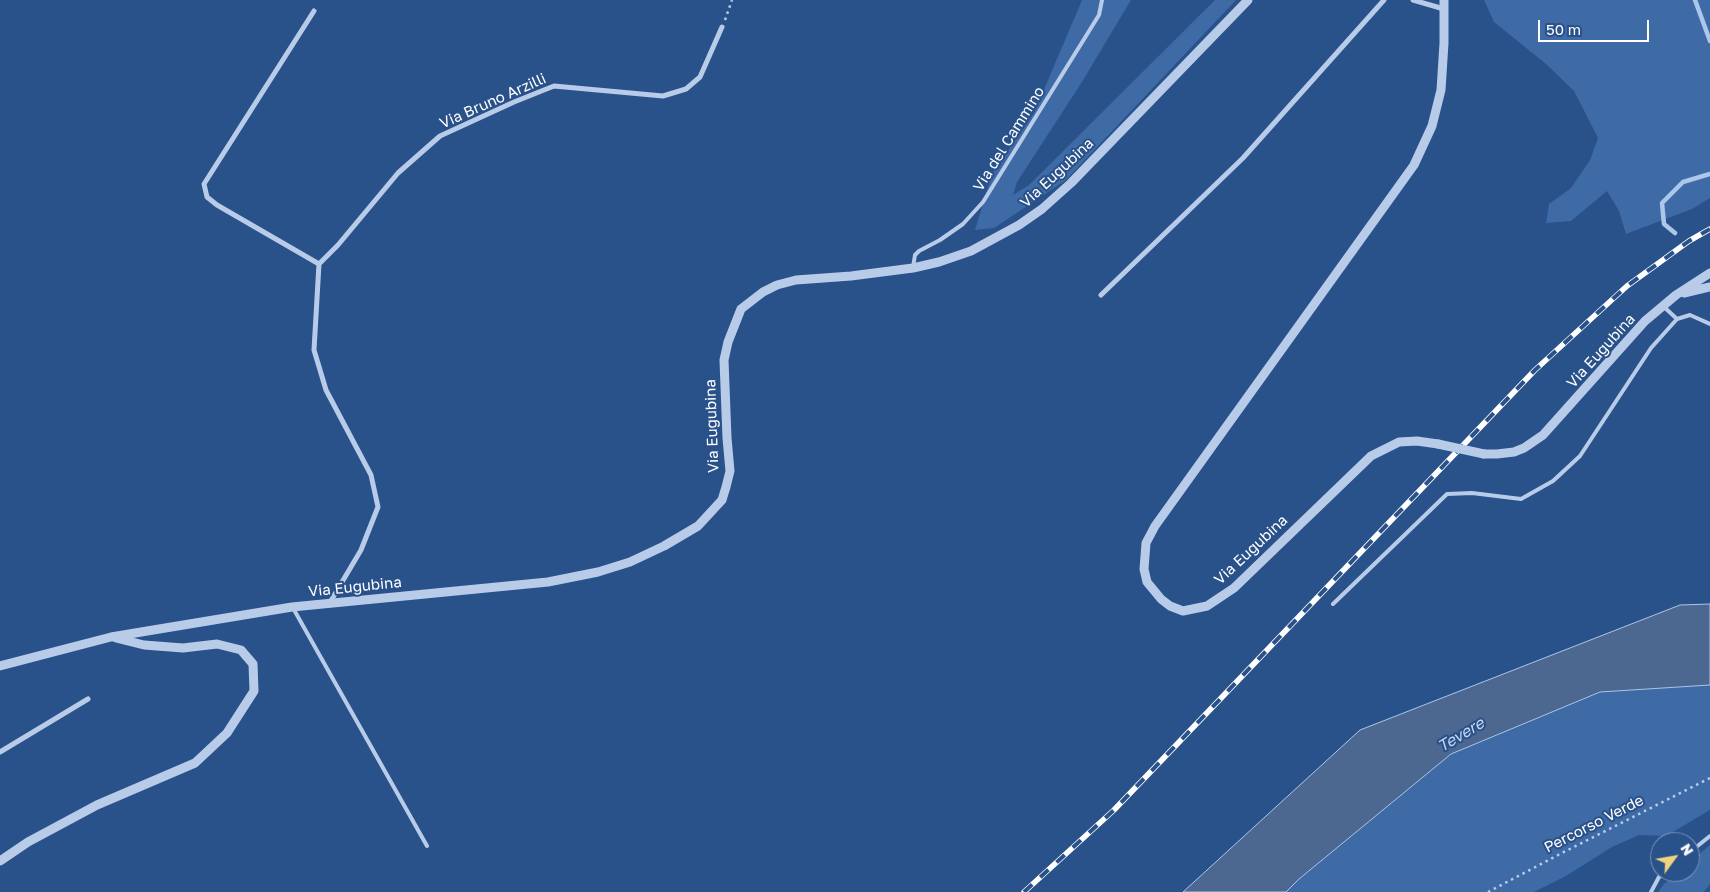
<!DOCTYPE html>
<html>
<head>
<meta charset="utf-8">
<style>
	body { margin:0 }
	#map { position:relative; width:1710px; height:892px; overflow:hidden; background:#29518a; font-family:"Golos Text",sans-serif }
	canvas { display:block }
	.north { position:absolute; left:1650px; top:832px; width:50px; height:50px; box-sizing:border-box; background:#29518a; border:1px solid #7f97b9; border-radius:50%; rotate:58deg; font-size:14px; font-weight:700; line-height:20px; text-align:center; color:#fff }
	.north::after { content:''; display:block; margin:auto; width:18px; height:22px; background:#f0d37f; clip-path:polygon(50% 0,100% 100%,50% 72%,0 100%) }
	.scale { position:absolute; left:1538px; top:20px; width:111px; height:22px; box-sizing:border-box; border:2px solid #fff; border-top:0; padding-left:6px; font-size:15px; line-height:18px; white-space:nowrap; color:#fff; -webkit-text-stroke:4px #29518a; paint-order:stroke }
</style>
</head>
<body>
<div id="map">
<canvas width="1710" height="892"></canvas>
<div class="north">N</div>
<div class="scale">50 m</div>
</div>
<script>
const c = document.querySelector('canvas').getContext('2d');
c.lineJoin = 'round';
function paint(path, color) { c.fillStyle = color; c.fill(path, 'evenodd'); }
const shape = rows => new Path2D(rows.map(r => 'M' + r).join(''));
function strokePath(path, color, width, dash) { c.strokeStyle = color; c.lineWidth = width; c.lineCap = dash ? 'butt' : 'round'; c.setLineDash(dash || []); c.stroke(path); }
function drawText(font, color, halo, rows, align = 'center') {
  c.font = font + ' "Golos Text",sans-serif'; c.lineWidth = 4; c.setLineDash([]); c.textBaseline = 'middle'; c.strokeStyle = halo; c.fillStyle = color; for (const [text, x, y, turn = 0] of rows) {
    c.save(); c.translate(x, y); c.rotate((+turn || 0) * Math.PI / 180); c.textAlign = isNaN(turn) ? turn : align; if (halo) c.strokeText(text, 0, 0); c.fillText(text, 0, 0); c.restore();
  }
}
paint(shape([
	[1082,0,1131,0,1082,82,1017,182,1013,195,1029,185,1215,0,1236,0,1066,180,994,228,975,230,992,174,1034,113],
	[1484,0,1710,0,1710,198,1692,209,1626,234,1619,211,1607,191,1571,221,1546,223,1549,204,1571,188,1590,160,1598,138,1574,91,1546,64,1494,22],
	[1710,685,1710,810,1666,836,1639,835,1612,847,1566,876,1534,892,1286,892,1299,879,1451,754,1600,692],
	[1710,845,1710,884,1704,892,1658,892,1664,884,1678,872,1690,872,1690,862]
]), '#3e6aa6');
const water = shape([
	[1710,604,1710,685,1600,692,1451,754,1299,879,1286,892,1183,892,1360,730,1680,605,1710,604]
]);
paint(water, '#4c6790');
strokePath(water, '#acc7e9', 1);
strokePath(shape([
	[1695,0,1710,41],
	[1675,233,1664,224,1662,203,1683,182,1710,174]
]), '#acc7e9', 4.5);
strokePath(shape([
	[725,20,732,0],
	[1488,892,1562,853,1710,778]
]), '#b8cce9', 2.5, [2.5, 4]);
strokePath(shape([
	[913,267,915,255,919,251,940,240,963,224,983,202,1099,15,1102,0],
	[1677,319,1690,315,1710,324],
	[1333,604,1447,494,1472,493,1521,499,1553,481,1580,456,1651,348,1677,319,1663,306],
	[293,608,427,846],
	[1690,852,1710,836],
	[1651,892,1659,877,1666,872]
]), '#b8cce9', 4);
strokePath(shape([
	[1413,0,1444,9],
	[314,11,204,184,207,197,217,205,319,264],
	[1101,295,1243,158,1384,0],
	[329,604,361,550,378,507,371,475,326,390,314,350,319,264,338,245,398,173,440,136,514,102,554,86,663,96,686,89,700,77,722,27],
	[0,752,88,699]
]), '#b8cce9', 5);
strokePath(shape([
	[1684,293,1710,287],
	[1438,444,1417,441,1399,442,1371,456,1234,588,1207,606,1183,611,1170,606,1161,599,1147,582,1144,569,1146,543,1155,526,1414,165,1432,126,1441,90,1444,43,1444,0],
	[1484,454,1497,454,1514,452,1524,448,1543,435,1645,321,1676,295,1710,273],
	[0,666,111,637,292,607,548,582,598,572,630,562,664,546,698,526,722,500,726,487,730,471,727,438,724,360,728,342,741,309,763,292,777,285,796,280,851,276,913,268,939,262,971,251,1019,225,1042,209,1071,183,1248,0],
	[0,861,28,842,97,805,195,763,227,733,254,691,253,664,241,650,217,644,183,648,144,645,116,638]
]), '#b8cce9', 9);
const rail = shape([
	[1024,892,1114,810,1535,370,1627,286,1689,241,1710,229]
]);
strokePath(rail, '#fff', 5.5);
strokePath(rail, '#29518a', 4, [11]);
strokePath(shape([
	[1438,444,1484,454]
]), '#b8cce9', 9);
drawText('15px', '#fff', '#29518a', [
	["Via Bruno Arzilli",493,101,-24],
	["Via del Cammino",1009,139,-58],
	["Via Eugubina",1057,173,-43],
	["Via Eugubina",1601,351,-48],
	["Via Eugubina",712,426,-92],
	["Via Eugubina",1251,550,-43],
	["Via Eugubina",355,587,-6],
	["Percorso Verde",1594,824,-27]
]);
drawText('italic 16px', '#c3d7f0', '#29518a', [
	["Tevere",1461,735,-31]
]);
</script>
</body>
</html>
